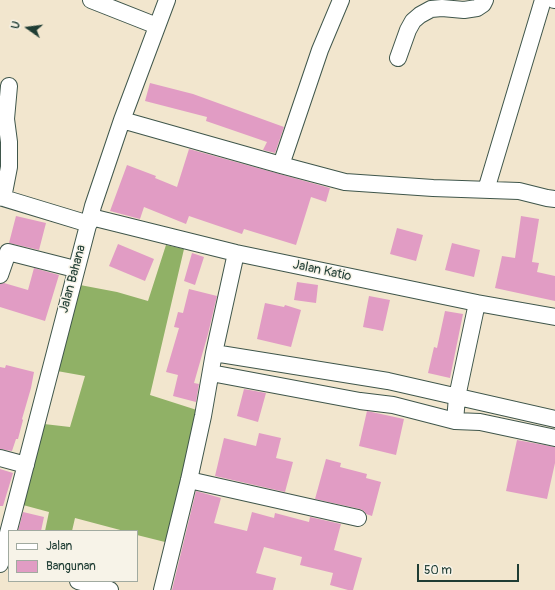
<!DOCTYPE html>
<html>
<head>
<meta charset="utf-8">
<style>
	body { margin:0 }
	#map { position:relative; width:555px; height:590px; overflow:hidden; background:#f2e6ce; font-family:Pangolin,sans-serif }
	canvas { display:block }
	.legend { position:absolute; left:8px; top:530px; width:130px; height:52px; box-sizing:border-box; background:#f7f3e8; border:1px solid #a1aaa0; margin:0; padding:5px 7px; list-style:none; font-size:12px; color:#1f3d34 }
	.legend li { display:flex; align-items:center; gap:8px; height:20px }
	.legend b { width:20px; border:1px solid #a1aaa0 }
	.north { position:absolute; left:8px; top:8px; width:40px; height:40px; -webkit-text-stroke:3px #f7f3e8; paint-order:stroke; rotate:284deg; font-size:11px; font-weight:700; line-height:16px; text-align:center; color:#1f3d34 }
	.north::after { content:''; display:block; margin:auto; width:14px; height:18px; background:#1f3d34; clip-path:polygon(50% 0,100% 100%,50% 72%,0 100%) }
	.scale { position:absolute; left:417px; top:564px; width:102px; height:18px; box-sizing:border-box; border:2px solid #1f3d34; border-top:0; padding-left:5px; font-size:12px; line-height:14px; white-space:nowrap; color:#1f3d34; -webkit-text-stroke:3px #f7f3e8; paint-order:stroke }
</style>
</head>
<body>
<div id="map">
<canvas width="555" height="590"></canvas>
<ul class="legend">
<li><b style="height:5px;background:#fff"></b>Jalan</li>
<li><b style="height:11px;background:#e19cc4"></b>Bangunan</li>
</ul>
<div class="north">U</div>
<div class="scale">50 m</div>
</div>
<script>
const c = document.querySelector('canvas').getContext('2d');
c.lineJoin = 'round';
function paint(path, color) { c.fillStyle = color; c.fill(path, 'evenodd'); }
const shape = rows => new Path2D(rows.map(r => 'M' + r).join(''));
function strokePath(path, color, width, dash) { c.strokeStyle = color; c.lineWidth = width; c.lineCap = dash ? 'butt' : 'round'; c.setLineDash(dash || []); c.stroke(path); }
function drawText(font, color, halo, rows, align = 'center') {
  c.font = font + ' Pangolin,sans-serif'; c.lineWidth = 3; c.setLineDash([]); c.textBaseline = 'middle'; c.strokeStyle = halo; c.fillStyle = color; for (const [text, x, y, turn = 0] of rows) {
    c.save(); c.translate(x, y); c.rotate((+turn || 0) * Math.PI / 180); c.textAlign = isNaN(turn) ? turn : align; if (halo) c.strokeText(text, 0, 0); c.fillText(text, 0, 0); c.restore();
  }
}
paint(shape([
	[166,245,184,249,150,395,203,412,173,544,137,535,137,531,124,531,75,518,72,531,45,531,49,512,23,505,44,424,70,427,85,376,57,371,80,285,117,292,148,301]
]), '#90b166');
paint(shape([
	[150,83,193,94,284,127,275,153,263,150,267,142,206,121,207,117,145,101],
	[189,149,330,188,326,202,311,197,296,245,244,229,242,234,189,216,186,224,144,207,140,219,110,211,127,165,156,176,155,178,177,187],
	[16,216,46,223,39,250,9,243],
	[521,216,539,219,532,262,539,263,537,272,555,276,555,301,495,288,502,256,515,258],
	[397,228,423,235,416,261,390,254],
	[452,243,480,250,474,277,445,270],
	[118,244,154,259,145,281,109,266],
	[192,253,204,257,195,285,184,281],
	[34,268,59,275,45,321,0,307,0,284,4,283,28,290],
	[297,282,318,285,316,303,294,300],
	[189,289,217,296,208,334,194,383,199,384,196,402,173,396,178,375,166,372,179,328,174,327,178,312,183,313],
	[369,296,390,300,383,331,363,327],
	[265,303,284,307,285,305,301,310,291,347,257,339],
	[445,311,463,314,450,378,428,373,434,347,437,348],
	[6,365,34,372,31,388,22,419,23,420,18,439,16,439,12,451,0,449,0,367,5,368],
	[244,389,266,393,258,422,237,416],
	[367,411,404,419,396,455,359,446],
	[259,433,281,438,276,458,293,462,285,492,215,476,224,438,256,446],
	[517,440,555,447,555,463,547,499,506,491],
	[326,459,341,463,340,467,367,474,366,478,381,482,372,516,366,514,364,511,360,509,315,499],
	[0,469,13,473,3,506,0,506],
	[196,491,221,498,214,523,247,531,252,512,274,518,275,513,309,522,310,517,341,524,334,550,362,558,353,590,348,590,330,585,333,573,300,565,302,557,264,547,256,573,276,578,273,590,172,590],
	[23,512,44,517,41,531,18,531]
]), '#e19cc4');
const minor = shape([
	[91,0,157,26],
	[554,0,555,0],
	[398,58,408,30,413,21,420,15,431,9,442,8,464,10,477,8,483,4,485,0],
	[122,120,281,165,345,182,433,188,519,191,547,198,555,199],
	[281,165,320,50,341,0],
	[486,190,543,0],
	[0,197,89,224],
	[3,198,9,167,9,142,6,119,9,86],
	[91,217,236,253,477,303,555,317],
	[0,275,8,252,75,269],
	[214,353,388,381,555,419],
	[211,373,360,401,393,405,455,421,480,422,555,438],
	[455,421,457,397,477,303],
	[0,458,26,465],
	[189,480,358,518],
	[0,564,93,206,122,120,167,0],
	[78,581,110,590],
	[162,590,189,480,203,416,214,353,236,253]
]);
strokePath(minor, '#3f564b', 18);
strokePath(minor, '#fff', 16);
drawText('13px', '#1f3d34', '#f7f3e8', [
	["Jalan Katio",322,271,12],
	["Jalan Bahana",73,279,-75]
]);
</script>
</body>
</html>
